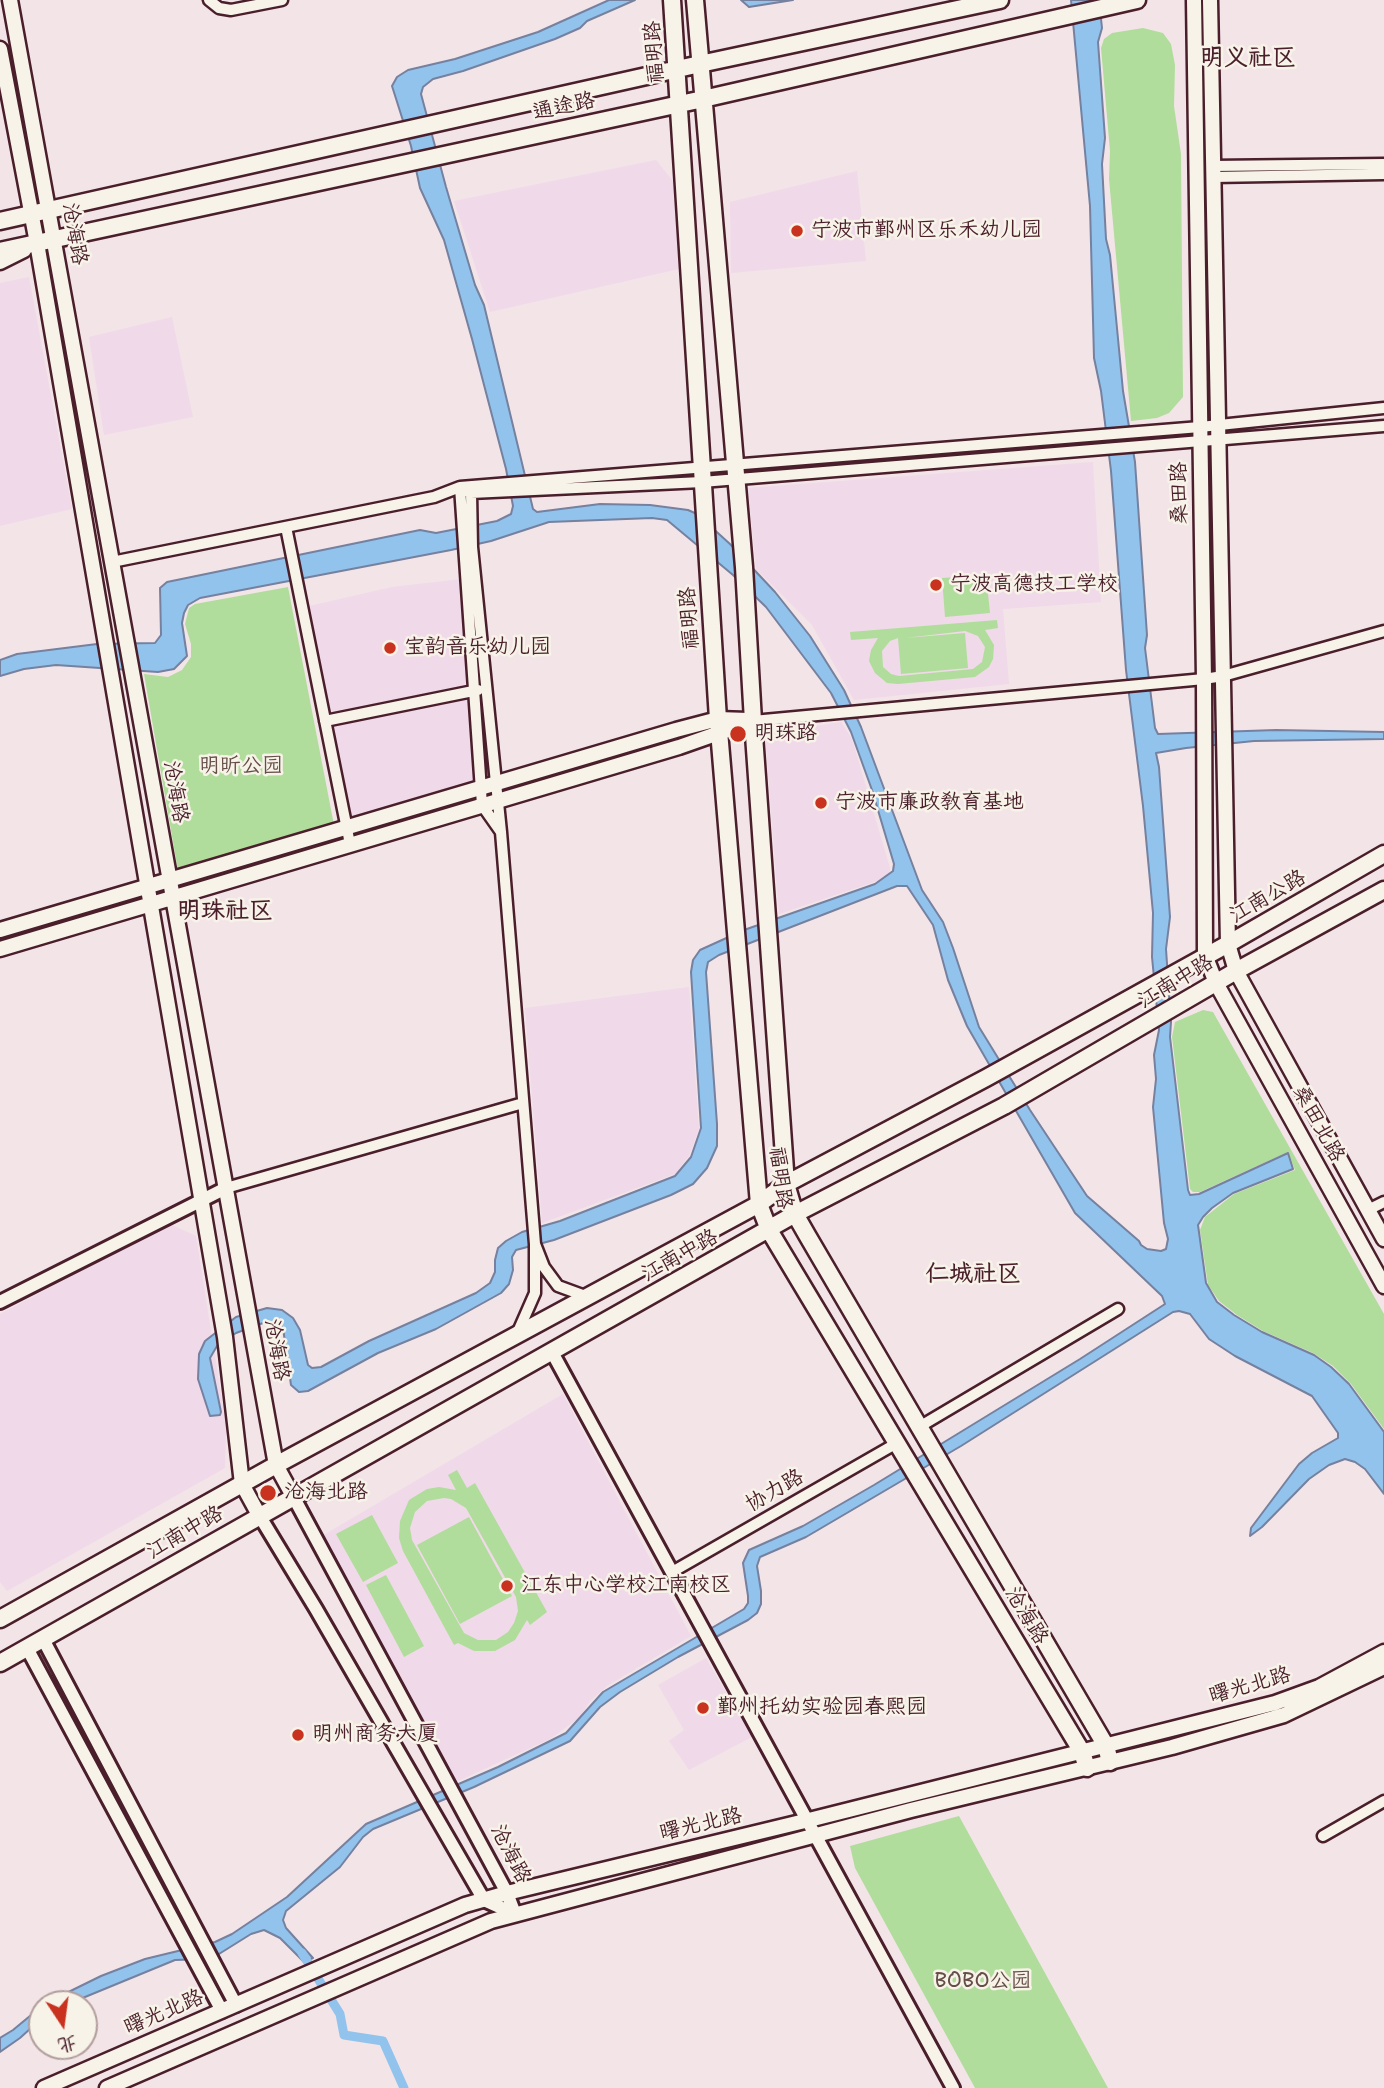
<!DOCTYPE html>
<html>
<head>
<meta charset="utf-8">
<style>
	body { margin:0 }
	#map { position:relative; width:1384px; height:2088px; overflow:hidden; background:#f3e4e8; font-family:"Shantell Sans","LXGW WenKai TC",sans-serif }
	canvas { display:block }
	.north { position:absolute; left:28px; top:1990px; width:70px; height:70px; box-sizing:border-box; background:#f7f3e8; border:2px solid #b29e9c; border-radius:50%; rotate:167deg; font-size:19px; font-weight:700; line-height:28px; text-align:center; color:#4a1f2b }
	.north::after { content:''; display:block; margin:auto; width:24px; height:32px; background:#c8321e; clip-path:polygon(50% 0,100% 100%,50% 72%,0 100%) }
</style>
</head>
<body>
<div id="map">
<canvas width="1384" height="2088"></canvas>
<div class="north">北</div>
</div>
<script>
const c = document.querySelector('canvas').getContext('2d');
c.lineJoin = 'round';
function paint(path, color) { c.fillStyle = color; c.fill(path, 'evenodd'); }
const shape = rows => new Path2D(rows.map(r => 'M' + r).join(''));
function strokePath(path, color, width, dash) { c.strokeStyle = color; c.lineWidth = width; c.lineCap = dash ? 'butt' : 'round'; c.setLineDash(dash || []); c.stroke(path); }
function drawText(font, color, halo, rows, align = 'center') {
  c.font = font + ' "Shantell Sans","LXGW WenKai TC",sans-serif'; c.lineWidth = 5; c.setLineDash([]); c.textBaseline = 'middle'; c.strokeStyle = halo; c.fillStyle = color; for (const [text, x, y, turn = 0] of rows) {
    c.save(); c.translate(x, y); c.rotate((+turn || 0) * Math.PI / 180); c.textAlign = isNaN(turn) ? turn : align; if (halo) c.strokeText(text, 0, 0); c.fillText(text, 0, 0); c.restore();
  }
}
paint(shape([
	[656,160,673,181,679,269,490,312,454,201],
	[857,171,866,261,731,273,730,202],
	[29,277,72,509,0,526,0,283],
	[172,317,193,417,104,435,89,337],
	[1093,462,1101,602,1003,609,1009,684,854,700,812,625,756,569,748,488],
	[462,579,472,690,326,719,305,607,392,587],
	[471,694,476,785,348,825,328,724],
	[841,722,852,739,890,868,889,877,779,914,765,734],
	[689,987,699,1129,689,1156,675,1174,542,1223,525,1008],
	[170,1224,196,1236,226,1426,225,1468,7,1591,0,1582,0,1314],
	[563,1394,691,1636,607,1686,590,1701,579,1718,550,1739,456,1782,322,1536],
	[706,1658,752,1737,689,1770,669,1741,684,1730,658,1685]
]), '#f0d9e8');
paint(shape([
	[1143,28,1163,33,1171,44,1175,65,1174,106,1181,154,1183,397,1169,413,1157,418,1131,421,1109,179,1110,151,1101,48,1104,39,1112,33],
	[986,575,990,613,945,617,942,578],
	[288,587,334,825,178,871,144,674,168,677,182,670,191,657,191,644,185,624,189,608,195,604],
	[997,620,998,628,985,630,994,645,993,659,989,667,975,677,898,684,887,683,875,673,869,661,871,650,878,638,851,640,850,632],
	[965,631,978,636,985,647,982,662,973,669,899,676,891,674,883,667,882,651,890,641,898,638,901,674,968,668,965,633,905,638],
	[1203,1010,1213,1012,1384,1314,1384,1429,1351,1384,1333,1366,1313,1353,1263,1331,1237,1315,1219,1301,1208,1285,1200,1230,1205,1217,1234,1194,1295,1170,1288,1152,1200,1192,1193,1192,1190,1189,1172,1037,1175,1022],
	[457,1470,467,1488,475,1483,547,1612,530,1625,527,1620,515,1640,495,1651,474,1651,458,1643,454,1645,403,1551,399,1538,400,1521,409,1500,427,1489,439,1487,456,1490,448,1475],
	[444,1498,451,1499,466,1508,516,1597,518,1611,514,1623,508,1632,496,1640,478,1640,464,1633,412,1540,410,1528,415,1512,427,1501],
	[372,1515,398,1563,363,1582,336,1534],
	[469,1517,512,1596,460,1624,417,1545],
	[386,1575,424,1646,404,1657,366,1585],
	[959,1816,1108,2088,975,2088,855,1868,850,1846]
]), '#b0dd9b');
const water = shape([
	[609,0,635,0,587,21,580,28,555,39,463,71,433,79,423,87,421,94,446,187,475,285,484,305,533,509,537,512,600,504,650,505,688,510,697,514,730,544,775,592,810,636,844,690,861,727,922,890,943,922,953,948,979,1027,1030,1110,1087,1196,1139,1241,1141,1245,1147,1249,1161,1251,1166,1249,1168,1239,1164,1223,1153,1107,1156,1079,1154,1055,1159,1030,1152,957,1153,913,1143,806,1126,670,1111,471,1101,391,1094,358,1090,206,1071,0,1099,0,1102,28,1098,42,1105,138,1102,164,1106,239,1110,255,1123,391,1135,462,1147,635,1145,648,1155,728,1158,734,1276,730,1384,732,1384,739,1254,741,1186,748,1156,753,1159,767,1170,917,1166,949,1171,1022,1170,1037,1188,1190,1190,1195,1199,1194,1288,1153,1293,1169,1233,1193,1212,1208,1203,1217,1198,1225,1206,1283,1217,1302,1234,1315,1262,1332,1314,1355,1331,1367,1349,1384,1384,1432,1384,1494,1365,1469,1355,1462,1345,1459,1329,1465,1309,1479,1262,1527,1250,1536,1251,1528,1299,1464,1312,1453,1338,1438,1338,1433,1312,1396,1235,1356,1209,1339,1190,1314,1179,1311,1173,1312,961,1446,806,1537,760,1557,757,1566,761,1591,761,1604,757,1613,748,1620,678,1657,620,1692,600,1707,570,1741,474,1787,373,1829,363,1837,340,1867,286,1911,283,1920,286,1928,313,1958,304,1962,280,1938,264,1930,251,1934,219,1954,207,1959,175,1960,68,2004,44,2004,101,1976,145,1959,215,1942,232,1934,287,1897,366,1824,498,1767,566,1733,603,1692,744,1609,748,1603,748,1596,743,1563,749,1550,803,1526,874,1485,1080,1359,1165,1304,1162,1296,1075,1213,967,1026,948,980,933,925,907,886,897,886,719,955,708,962,706,972,717,1124,717,1146,707,1168,693,1184,671,1195,554,1240,516,1250,512,1257,513,1270,509,1284,501,1293,436,1329,378,1353,308,1391,299,1392,291,1385,283,1328,278,1323,263,1323,236,1333,217,1346,210,1358,221,1412,220,1415,210,1416,198,1379,199,1354,205,1341,236,1317,267,1308,282,1310,293,1318,300,1330,308,1365,312,1368,321,1367,369,1341,476,1293,490,1283,495,1272,495,1260,498,1248,506,1241,522,1232,560,1221,675,1176,691,1157,701,1128,691,972,693,960,700,950,744,930,875,884,893,871,894,864,872,790,851,732,831,693,766,607,733,575,667,520,652,518,549,522,491,541,451,550,200,598,188,605,184,613,182,623,187,656,174,669,158,672,56,665,24,669,0,676,0,660,17,654,97,644,155,643,161,635,160,588,167,582,420,530,436,533,497,521,511,514,513,506,506,469,472,339,444,240,420,188,411,146,392,86,397,77,408,70,455,59,538,32,609,0],
	[741,0,793,0,749,7,741,0],
	[42,2006,42,2018,20,2038,0,2052,0,2038,13,2030,42,2006]
]);
paint(water, '#91c3ed');
strokePath(water, '#75819f', 2);
strokePath(shape([
	[302,1953,340,2014,344,2035,383,2041,404,2088]
]), '#91c3ed', 9);
const minor = shape([
	[209,0,219,8,231,10,282,0],
	[1213,166,1384,164],
	[1213,177,1384,174],
	[471,493,472,547,501,832,535,1244],
	[286,527,350,844],
	[112,562,434,497,460,487,471,493,702,482,1384,426],
	[325,721,478,690],
	[753,721,1204,679,1223,676,1384,631],
	[501,832,482,805,460,487,1200,427,1384,408],
	[226,1188,523,1103],
	[1368,1210,1384,1202],
	[517,1334,535,1293,535,1244,544,1267,558,1286,588,1297],
	[919,1427,1118,1309],
	[672,1572,897,1443],
	[1323,1836,1384,1801]
]);
const tertiary = shape([
	[0,1302,226,1188],
	[552,1352,953,2088],
	[293,1496,507,1893,515,1914],
	[259,1515,316,1609,484,1900,515,1914],
	[43,1639,236,2005],
	[27,1648,222,2011]
]);
const secondary = shape([
	[10,0,276,1465,293,1496],
	[1194,0,1204,679,1205,955,1216,983,1384,1286],
	[1210,0,1228,944,1236,971,1384,1239],
	[0,49,37,243,225,1337,242,1484,259,1515],
	[0,262,24,250],
	[0,930,676,730,718,719,748,720],
	[0,949,679,747,753,721],
	[44,2088,465,1905,507,1893,809,1820,1275,1703,1319,1687,1384,1652],
	[107,2088,491,1921,911,1810,1172,1747,1284,1715,1384,1667]
]);
const primary = shape([
	[672,0,718,719,759,1204,769,1230,1082,1752,1087,1768],
	[695,0,744,567,753,721,786,1184,795,1214,807,1235,1106,1746,1110,1762],
	[0,221,700,64,1000,0],
	[0,251,703,99,1137,0],
	[0,1619,276,1465,759,1204,786,1184,986,1078,1228,944,1384,854],
	[0,1663,795,1214,1004,1106,1236,971,1384,890]
]);
strokePath(minor, '#4a1f2b', 15);
strokePath(tertiary, '#4a1f2b', 18);
strokePath(secondary, '#4a1f2b', 19);
strokePath(primary, '#4a1f2b', 21);
strokePath(minor, '#f7f3e8', 10);
strokePath(tertiary, '#f7f3e8', 12);
strokePath(secondary, '#f7f3e8', 14);
strokePath(primary, '#f7f3e8', 16);
for (const [x, y, r, color] of [
	[797,231,7,"#c8321e"],
	[936,585,7,"#c8321e"],
	[390,648,7,"#c8321e"],
	[738,734,9,"#c8321e"],
	[821,803,7,"#c8321e"],
	[268,1493,9,"#c8321e"],
	[507,1586,7,"#c8321e"],
	[703,1708,7,"#c8321e"],
	[298,1735,7,"#c8321e"]
]) { const dot = new Path2D(); dot.arc(x, y, r, 0, 2 * Math.PI); c.fillStyle = color; c.fill(dot); strokePath(dot, '#f7f3e8', 2.5); }
drawText('21px', '#4a1f2b', '#f7f3e8', [
	["福明路",655,52,-94],
	["通途路",564,107,-12],
	["沧海路",74,234,80],
	["桑田路",1180,493,-91],
	["福明路",690,618,-94],
	["沧海路",175,792,80],
	["江南公路",1268,897,-30],
	["江南中路",1176,982,-31],
	["桑田北路",1318,1124,61],
	["福明路",780,1178,82],
	["江南中路",680,1256,-29],
	["沧海路",276,1350,80],
	["协力路",775,1491,-30],
	["江南中路",185,1533,-30],
	["沧海路",1026,1616,59],
	["曙光北路",1250,1686,-16],
	["曙光北路",701,1825,-13],
	["沧海路",510,1854,63],
	["曙光北路",164,2013,-23]
]);
drawText('21px', '#4a1f2b', '#f7f3e8', [
	["宁波市鄞州区乐禾幼儿园",811,231],
	["宁波高德技工学校",950,585],
	["宝韵音乐幼儿园",404,648],
	["明珠路",754,734],
	["宁波市廉政教育基地",835,803],
	["沧海北路",284,1493],
	["江东中心学校江南校区",521,1586],
	["鄞州托幼实验园春熙园",717,1708],
	["明州商务大厦",312,1735]
], 'left');
drawText('21px', '#644e47', '#f7f3e8', [
	["明昕公园",241,767],
	["BOBO公园",983,1982]
]);
drawText('bold 24px', '#4a1f2b', '#f7f3e8', [
	["明义社区",1248,59],
	["明珠社区",225,912],
	["仁城社区",973,1275]
]);
</script>
</body>
</html>
